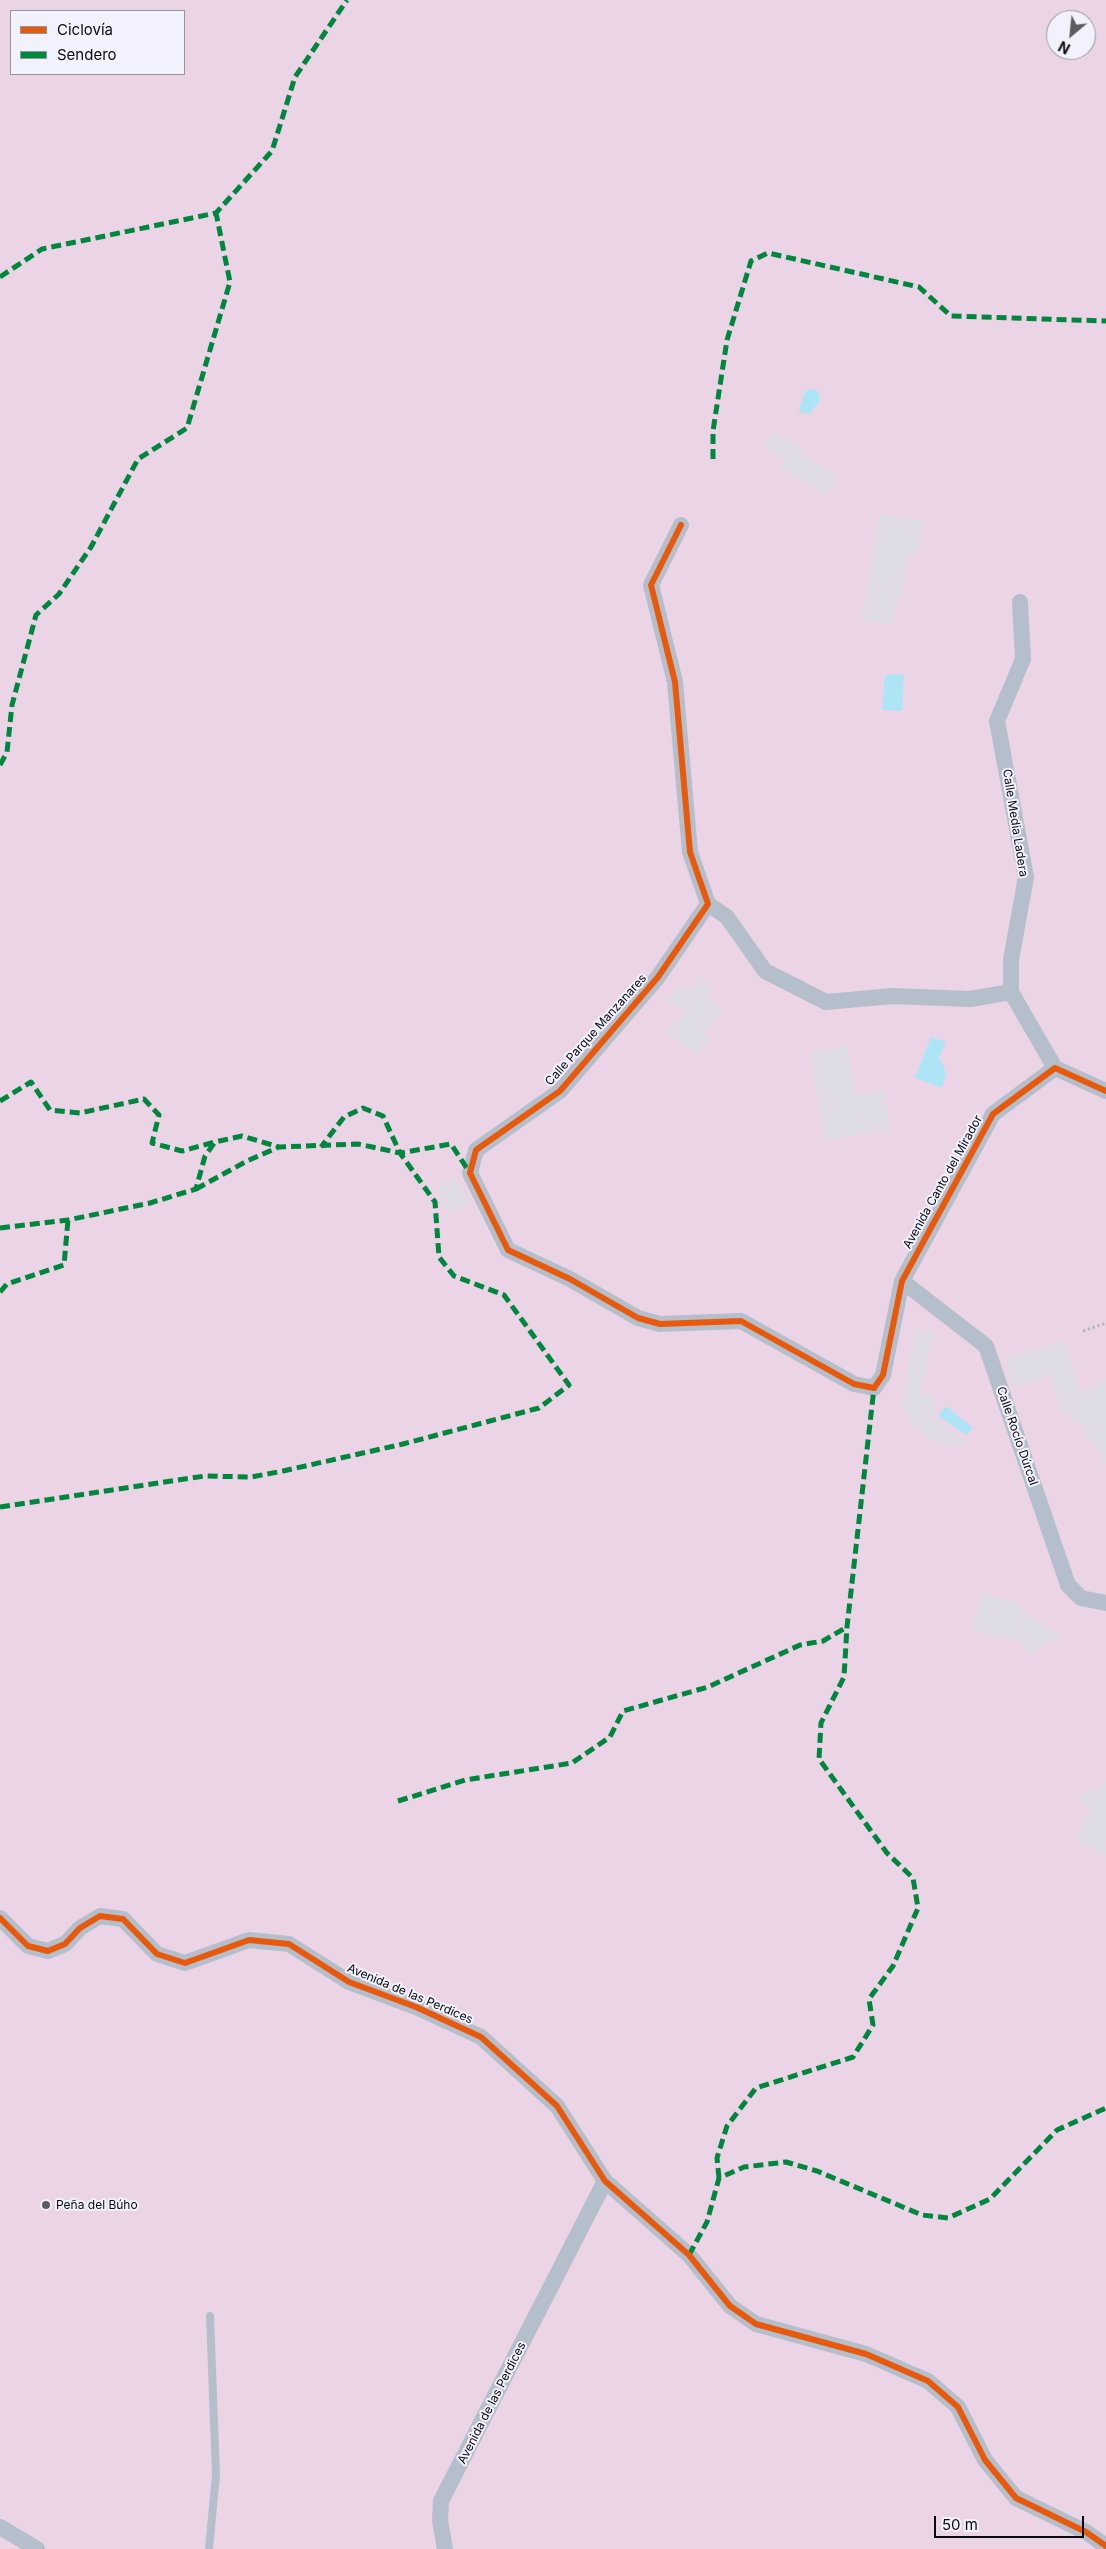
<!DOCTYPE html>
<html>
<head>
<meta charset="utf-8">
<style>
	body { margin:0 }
	#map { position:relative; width:1106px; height:2549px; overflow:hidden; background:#f4f4fa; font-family:Inter,sans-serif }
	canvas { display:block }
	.legend { position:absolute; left:10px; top:10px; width:175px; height:65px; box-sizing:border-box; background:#f1f2fd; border:1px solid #95969d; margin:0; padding:6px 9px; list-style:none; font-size:15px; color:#0a0b0e }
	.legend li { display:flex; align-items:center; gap:10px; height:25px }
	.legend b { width:25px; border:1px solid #95969d }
	.north { position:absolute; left:1046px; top:10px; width:50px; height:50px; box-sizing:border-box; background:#f1f2fd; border:1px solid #95969d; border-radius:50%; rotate:208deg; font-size:14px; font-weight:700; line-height:20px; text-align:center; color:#0a0b0e }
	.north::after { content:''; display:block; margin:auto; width:18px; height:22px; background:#5c5d61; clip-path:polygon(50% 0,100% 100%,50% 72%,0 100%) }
	.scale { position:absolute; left:934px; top:2516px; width:150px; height:22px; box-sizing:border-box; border:2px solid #0a0b0e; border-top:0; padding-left:6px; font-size:15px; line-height:18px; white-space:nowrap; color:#0a0b0e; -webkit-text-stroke:4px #f1f2fd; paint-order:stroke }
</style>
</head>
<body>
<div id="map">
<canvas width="1106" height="2549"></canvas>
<ul class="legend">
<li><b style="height:6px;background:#e8590c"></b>Ciclovía</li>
<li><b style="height:6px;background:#00873e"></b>Sendero</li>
</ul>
<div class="north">N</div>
<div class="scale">50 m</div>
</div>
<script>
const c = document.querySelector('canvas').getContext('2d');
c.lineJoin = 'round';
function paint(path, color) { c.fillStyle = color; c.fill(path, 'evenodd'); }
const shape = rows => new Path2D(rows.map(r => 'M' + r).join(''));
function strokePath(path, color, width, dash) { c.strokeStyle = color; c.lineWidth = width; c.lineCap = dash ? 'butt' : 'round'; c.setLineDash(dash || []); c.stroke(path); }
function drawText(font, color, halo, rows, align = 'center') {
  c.font = font + ' Inter,sans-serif'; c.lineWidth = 4; c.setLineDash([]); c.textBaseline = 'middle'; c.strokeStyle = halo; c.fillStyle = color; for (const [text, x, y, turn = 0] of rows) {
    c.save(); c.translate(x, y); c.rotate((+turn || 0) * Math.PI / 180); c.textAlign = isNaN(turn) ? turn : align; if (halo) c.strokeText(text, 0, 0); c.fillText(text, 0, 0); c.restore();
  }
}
paint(shape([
	[0,0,1106,0,1106,2549,0,2549],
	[11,11,184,11,184,74,11,74],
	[1056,20,1086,20,1086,50,1056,50]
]), '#ecd4e7');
paint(shape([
	[813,389,819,392,820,401,810,413,802,413,799,410,804,394,807,390],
	[898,674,904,676,902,711,882,710,885,675],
	[931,1037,946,1042,939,1057,946,1073,942,1088,915,1078],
	[946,1406,973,1428,967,1435,938,1416]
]), '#ade5f7');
paint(shape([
	[773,431,803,447,800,453,839,474,826,496,781,468,785,460,764,448],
	[879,514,924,521,919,550,907,559,901,599,896,598,892,625,862,620],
	[700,977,714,988,707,996,724,1010,704,1034,710,1038,696,1056,667,1033,684,1013,668,1000,681,984,690,990],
	[848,1046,856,1095,884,1090,890,1130,824,1140,810,1052],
	[456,1177,469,1204,449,1214,436,1187],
	[917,1328,934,1331,921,1393,936,1396,933,1415,970,1445,945,1444,930,1439,918,1430,901,1408],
	[1064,1340,1081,1394,1106,1380,1106,1465,1079,1422,1074,1424,1070,1413,1063,1415,1050,1376,1014,1388,1005,1359],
	[984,1593,1017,1602,1022,1609,1060,1636,1030,1656,1019,1642,984,1634,973,1628,976,1607],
	[1106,1779,1106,1856,1074,1840,1091,1808,1079,1802,1086,1788,1098,1794]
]), '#dedbe4');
strokePath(shape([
	[1083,1331,1106,1323]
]), '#b3b8c1', 3, [2.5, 2.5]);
strokePath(shape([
	[209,2549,216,2475,210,2316]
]), '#b4bfcb', 8);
strokePath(shape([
	[681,525,651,585,675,682,690,852,708,904,658,977,560,1091,476,1150,470,1173,508,1250,570,1279,638,1318,660,1324,741,1321,854,1384,874,1388,883,1375,902,1281,993,1114,1055,1068,1106,1091],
	[1020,602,1023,659,997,721,1026,877,1011,960,1011,992,1055,1068],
	[708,904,727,917,765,971,826,1002,893,996,970,999,1011,992],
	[902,1281,986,1346,1068,1585,1081,1598,1106,1603],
	[0,1918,28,1946,48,1951,65,1944,80,1928,100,1916,123,1919,157,1954,185,1963,249,1940,289,1944,349,1982,416,2007,481,2037,557,2106,605,2181,689,2255,730,2306,756,2324,866,2354,928,2381,958,2407,985,2460,1016,2498,1086,2532,1106,2546],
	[0,2527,37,2549],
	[445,2549,440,2520,441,2501,605,2181]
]), '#b4bfcb', 16);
strokePath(shape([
	[0,277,42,249,216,213,272,151,295,77,347,0],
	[713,459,713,431,727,340,751,261,768,253,919,287,951,316,1106,321],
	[0,765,7,752,12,705,36,615,59,594,91,547,138,459,187,428,230,282,216,213],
	[0,1101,31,1082,50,1110,80,1113,144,1099,159,1115,152,1143,182,1151,215,1142],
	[196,1189,247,1161,279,1147],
	[0,1228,68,1220,150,1203,196,1189,205,1156,215,1142,242,1136,279,1147,358,1144,400,1153,451,1144,470,1173],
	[0,1292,7,1284,64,1265,68,1220],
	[0,1507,205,1476,251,1477,283,1471,403,1444,539,1408,569,1385,504,1295,454,1276,439,1257,435,1202,400,1153,383,1116,363,1108,344,1117,321,1147],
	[398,1801,465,1780,572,1763,610,1737,623,1711,708,1687,800,1645,823,1641,847,1627],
	[719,2178,717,2158,727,2126,756,2088,853,2057,873,2025,869,1999,893,1966,918,1908,913,1878,887,1853,819,1759,821,1723,844,1677,847,1627,874,1388],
	[689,2255,707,2222,719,2178,744,2167,786,2162,817,2171,922,2215,948,2218,990,2199,1057,2130,1106,2108]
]), '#00873e', 5, [10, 5]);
strokePath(shape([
	[681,525,651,585,675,682,690,852,708,904,658,977,560,1091,476,1150,470,1173,508,1250,570,1279,638,1318,660,1324,741,1321,854,1384,874,1388,883,1375,902,1281,993,1114,1055,1068,1106,1091],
	[0,1918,28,1946,48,1951,65,1944,80,1928,100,1916,123,1919,157,1954,185,1963,249,1940,289,1944,349,1982,416,2007,481,2037,557,2106,605,2181,689,2255,730,2306,756,2324,866,2354,928,2381,958,2407,985,2460,1016,2498,1086,2532,1106,2546]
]), '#e8590c', 6);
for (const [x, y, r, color] of [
	[46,2205,5,"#5c5d61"]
]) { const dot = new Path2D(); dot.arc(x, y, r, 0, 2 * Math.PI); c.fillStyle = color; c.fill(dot); strokePath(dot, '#f1f2fd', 2); }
drawText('12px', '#0a0b0e', '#f1f2fd', [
	["Calle Media Ladera",1015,823,81],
	["Calle Parque Manzanares",596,1030,-48],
	["Avenida Canto del Mirador",943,1182,-61],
	["Calle Rocío Dúrcal",1017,1436,71],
	["Avenida de las Perdices",410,1994,23],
	["Avenida de las Perdices",492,2403,-63]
]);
drawText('12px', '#0a0b0e', '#f1f2fd', [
	["Peña del Búho",56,2205]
], 'left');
</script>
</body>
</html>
